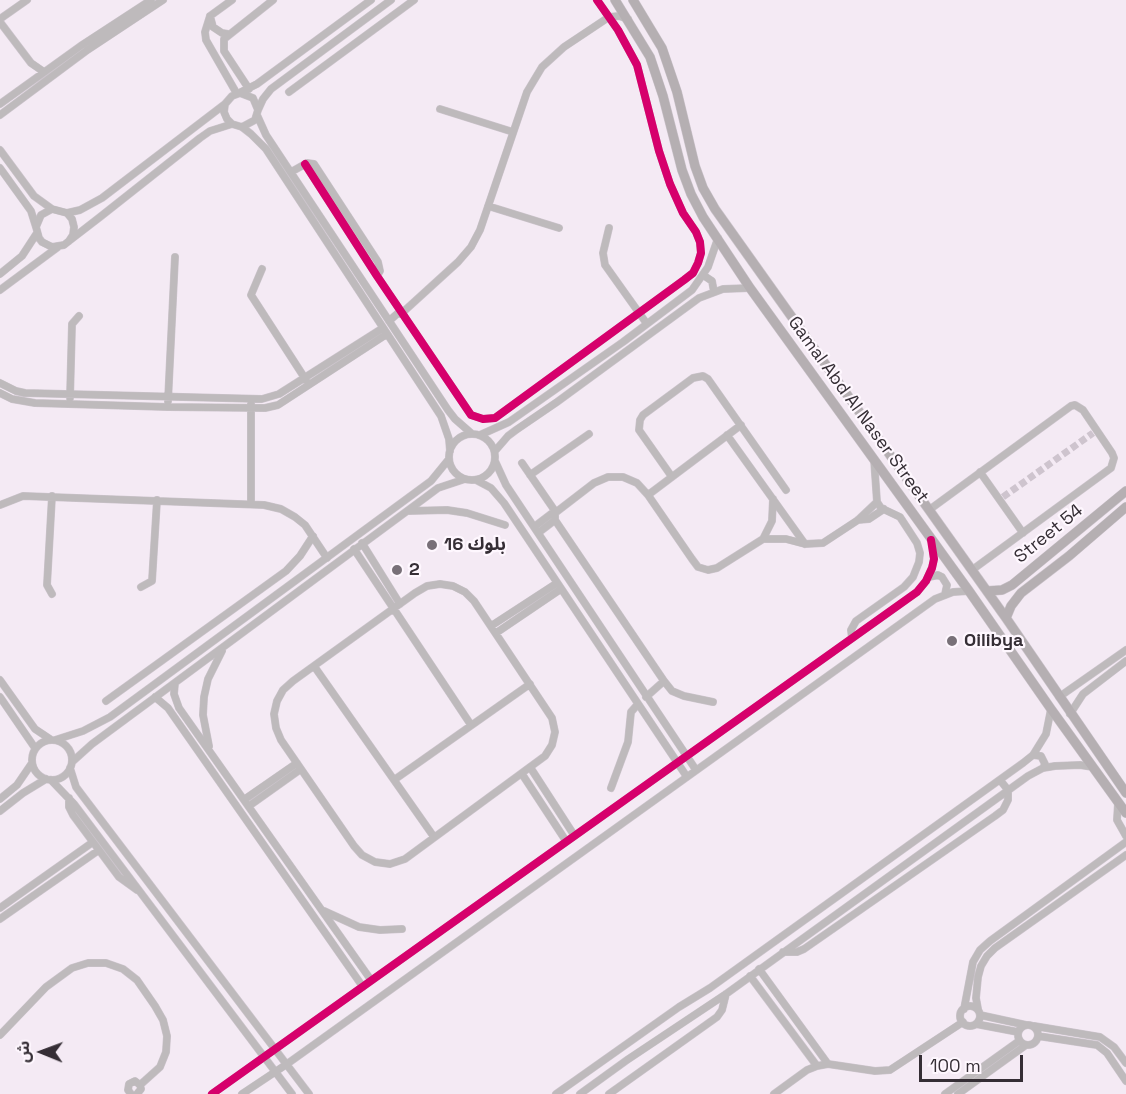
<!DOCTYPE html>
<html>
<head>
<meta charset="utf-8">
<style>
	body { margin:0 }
	#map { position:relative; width:1126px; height:1094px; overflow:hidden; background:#f4eaf4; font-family:"Space Grotesk","Noto Sans Arabic",sans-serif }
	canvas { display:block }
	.north { position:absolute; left:12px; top:1022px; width:60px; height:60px; -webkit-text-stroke:4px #fef7fe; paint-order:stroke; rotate:271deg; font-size:16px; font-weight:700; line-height:24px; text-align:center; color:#352e35 }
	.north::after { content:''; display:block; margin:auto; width:21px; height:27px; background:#352e35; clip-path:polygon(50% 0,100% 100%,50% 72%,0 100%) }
	.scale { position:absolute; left:919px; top:1055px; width:104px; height:27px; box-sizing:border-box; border:3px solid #352e35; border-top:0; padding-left:8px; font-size:18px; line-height:21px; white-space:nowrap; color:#352e35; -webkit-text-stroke:4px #fef7fe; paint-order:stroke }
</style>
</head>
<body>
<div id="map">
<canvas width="1126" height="1094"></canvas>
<div class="north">ش</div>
<div class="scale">100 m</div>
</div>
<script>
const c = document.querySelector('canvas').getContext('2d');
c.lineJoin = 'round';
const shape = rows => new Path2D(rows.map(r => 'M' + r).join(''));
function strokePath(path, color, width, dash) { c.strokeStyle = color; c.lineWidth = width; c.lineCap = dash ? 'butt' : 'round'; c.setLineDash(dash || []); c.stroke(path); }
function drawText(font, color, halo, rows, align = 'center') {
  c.font = font + ' "Space Grotesk","Noto Sans Arabic",sans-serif'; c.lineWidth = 4.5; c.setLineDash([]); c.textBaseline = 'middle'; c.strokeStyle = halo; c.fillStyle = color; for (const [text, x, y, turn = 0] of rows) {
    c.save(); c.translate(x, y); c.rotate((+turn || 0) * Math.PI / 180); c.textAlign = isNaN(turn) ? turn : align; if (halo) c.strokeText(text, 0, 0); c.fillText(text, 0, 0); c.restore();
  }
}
strokePath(shape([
	[1003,497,1093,433]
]), '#cec4ce', 7, [7, 3.5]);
const street = shape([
	[232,0,210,16,205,32,206,40,237,94],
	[210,16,213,27,222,33,228,34],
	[0,19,27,0],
	[0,22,31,63,44,72],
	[249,89,224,51,224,39,273,0],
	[241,92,257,84,371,0],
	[289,92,414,0],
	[0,104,82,45,151,0],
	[440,109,513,132],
	[258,110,263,99,271,89,391,0],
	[0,115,86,51,163,0],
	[257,115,266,135,448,410,455,419,471,433],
	[242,127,255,120,258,110,253,98,240,93,232,96,225,104,224,112,227,119,232,124,242,127,251,134,266,149,441,416,449,439,450,451],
	[0,150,34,196,52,209],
	[305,164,377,276,471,415,483,419,495,418,684,280,693,273,698,263,701,253,700,242,696,232,683,213,670,184,659,151,637,65,618,30,597,0],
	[0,168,31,211,36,227],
	[291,172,307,163,314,164,378,262,380,271,377,276],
	[488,206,559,228],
	[67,213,80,210,102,198,225,104],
	[609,228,603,253,605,265,647,324],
	[69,241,73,235,74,227,72,219,67,213,52,209,41,215,36,227,39,238,42,242,52,247,64,245,69,241,100,217,200,138,210,131,232,124],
	[262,269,251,295,306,380],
	[0,274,22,256,37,233],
	[703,275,712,281,714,292],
	[0,290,58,247],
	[389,321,397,314,402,313,458,262,471,247,480,230,527,92,542,67,564,47,609,17,619,16,628,19],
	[0,383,16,391,25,393,262,399,279,394,383,328],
	[0,393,12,399,35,403,168,407,265,408,278,405,387,334],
	[70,398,72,324,79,316],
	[168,401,175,257],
	'449 457a23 23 0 1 1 46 0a23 23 0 1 1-46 0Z',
	[480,435,509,422,623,342,692,290,708,267,718,238],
	[727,435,805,544],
	[495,451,508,436,516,430,557,402,699,298,723,289,750,288],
	[495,461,506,485,696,770],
	[522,463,555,511,534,527],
	[980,472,1023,533],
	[530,475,589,434],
	[672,477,639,430,640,420,643,415,693,378,703,376,708,379,786,490],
	[476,480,491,488,504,503,687,777],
	[648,495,741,425],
	[52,496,47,585,52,594],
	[251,503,251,404],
	[0,505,23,496,264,505,281,509,295,517,305,525,327,558],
	[929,510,1071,406,1075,405,1083,410,1112,453,1114,458,1111,468,972,570],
	[408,511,447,510,467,513,505,525],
	[858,520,869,519,884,509],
	[538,533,555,520],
	[763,539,786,539,805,544,823,543,858,520,877,502],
	[362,543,400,604],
	[354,549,471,725],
	[929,577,938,575,942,577,947,585,945,594],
	[440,584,453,586,465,592,474,601,552,718,555,732,552,745,545,756,405,859,390,864,375,862,362,855,354,846,281,740,276,728,274,714,277,701,283,690,293,681,415,593,427,586,440,584],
	[141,587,152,581,157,500],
	[491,626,557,583],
	[496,633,561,589],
	[852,638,851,630,856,621,904,587,913,577,919,562,920,553,917,543,900,517,881,508,877,502,874,459],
	[314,666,434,837],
	[0,680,35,729,50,739],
	[175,683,174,694,179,708,371,980],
	[0,697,35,748],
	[155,697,168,708,363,987],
	[646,697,664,681],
	[1059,697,1126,650],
	[106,701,286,571,300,556,313,536],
	[713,702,684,696,672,691,664,681,555,520,555,513,594,483,608,477,623,477,637,483,648,495,692,559,698,567,708,570,717,568,763,539,772,521,773,499],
	[1070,714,1083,694,1126,661],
	[55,740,83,731,110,717,431,481,449,459],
	'32 760a20 20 0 1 1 40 0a20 20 0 1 1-40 0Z',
	[209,746,203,715,204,697,208,679,222,651],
	[1033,755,1041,756,1045,764,1043,768],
	[72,762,92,744,426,497,438,488,465,479],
	[530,767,574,835],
	[70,768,76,787,82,795,309,1094],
	[522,774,566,841],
	[51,780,74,804,292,1094],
	[394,780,530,684],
	[611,788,628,742,631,712,638,704],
	[69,798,69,807,73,815,119,877,137,890],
	[0,799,17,785,32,763],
	[245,799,297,763],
	[1118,803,1117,820,1126,836],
	[249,806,301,769],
	[0,811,23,793,46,779],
	[0,908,93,842],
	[324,911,359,927,380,930,402,929],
	[0,919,99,850],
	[783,952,797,952,804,949,995,816,1003,810,1008,800,1008,790,1000,780],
	[759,969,828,1064],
	[750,976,817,1066],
	'960 1016a10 10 0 1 1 20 0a10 10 0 1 1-20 0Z',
	[964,1009,973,962,980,950,990,941,1126,842],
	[978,1009,976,998,978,977,981,966,987,956,995,948,1126,855],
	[980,1015,1026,1025],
	[976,1024,1018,1032],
	'1018 1035a10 10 0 1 1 20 0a10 10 0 1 1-20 0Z',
	[1034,1026,1100,1037,1114,1047,1126,1063],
	[0,1035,46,987,72,968,88,963,106,963,123,969,137,980,155,1006,163,1020,167,1036,166,1052,160,1067,140,1085,141,1089,137,1094],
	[1038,1036,1097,1045,1107,1053,1126,1081],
	[131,1094,128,1090,129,1084,135,1081,140,1085],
	[212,1094,917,592,926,581,932,568,934,559,932,542],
	[242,1094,287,1064,935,599,953,592,969,591],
	[556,1094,679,1007,710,988,1023,763,1033,755,1046,734,1051,709],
	[580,1094,627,1060,726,994,1028,776,1043,768,1055,766,1080,765,1093,767],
	[609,1094,717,1017,722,1010,726,994],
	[774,1094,807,1070,817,1066,828,1064,875,1071,890,1070,963,1022],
	[945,1094,1019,1041],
	[958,1094,1026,1045]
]);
const secondary = shape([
	[615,0,650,57,663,96,682,170,691,194,703,217,750,288,969,591,1051,709,1126,813],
	[633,0,662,48,677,92,695,166,703,188,715,209,1006,618,1126,793],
	[987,591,1002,590,1012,585,1126,491],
	[1006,618,1011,606,1021,593,1069,556,1126,507]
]);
strokePath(street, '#cdc5cd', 8);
strokePath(secondary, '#cdc5cd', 10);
strokePath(street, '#bebabc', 7);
strokePath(secondary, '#b5afb2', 9);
strokePath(shape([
	[305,164,377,276,471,415,483,419,495,418,684,280,693,273,698,263,701,253,700,242,696,232,683,213,670,184,659,151,637,65,618,30,597,0],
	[212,1094,917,592,926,581,932,568,934,559,931,540]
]), '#d6006c', 8);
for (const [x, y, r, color] of [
	[432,545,6,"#787078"],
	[397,570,6,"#787078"],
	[952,641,6,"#787078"]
]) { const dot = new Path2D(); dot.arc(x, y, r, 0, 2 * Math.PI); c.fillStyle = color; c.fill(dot); strokePath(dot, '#fef7fe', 2); }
drawText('18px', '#352e35', '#fef7fe', [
	["Gamal Abd Al Naser Street",858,410,54],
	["Street 54",1049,534,-39]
]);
drawText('bold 18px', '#352e35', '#fef7fe', [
	["بلوك 16",444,545],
	["2",409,570],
	["Oilibya",964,641]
], 'left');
</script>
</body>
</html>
